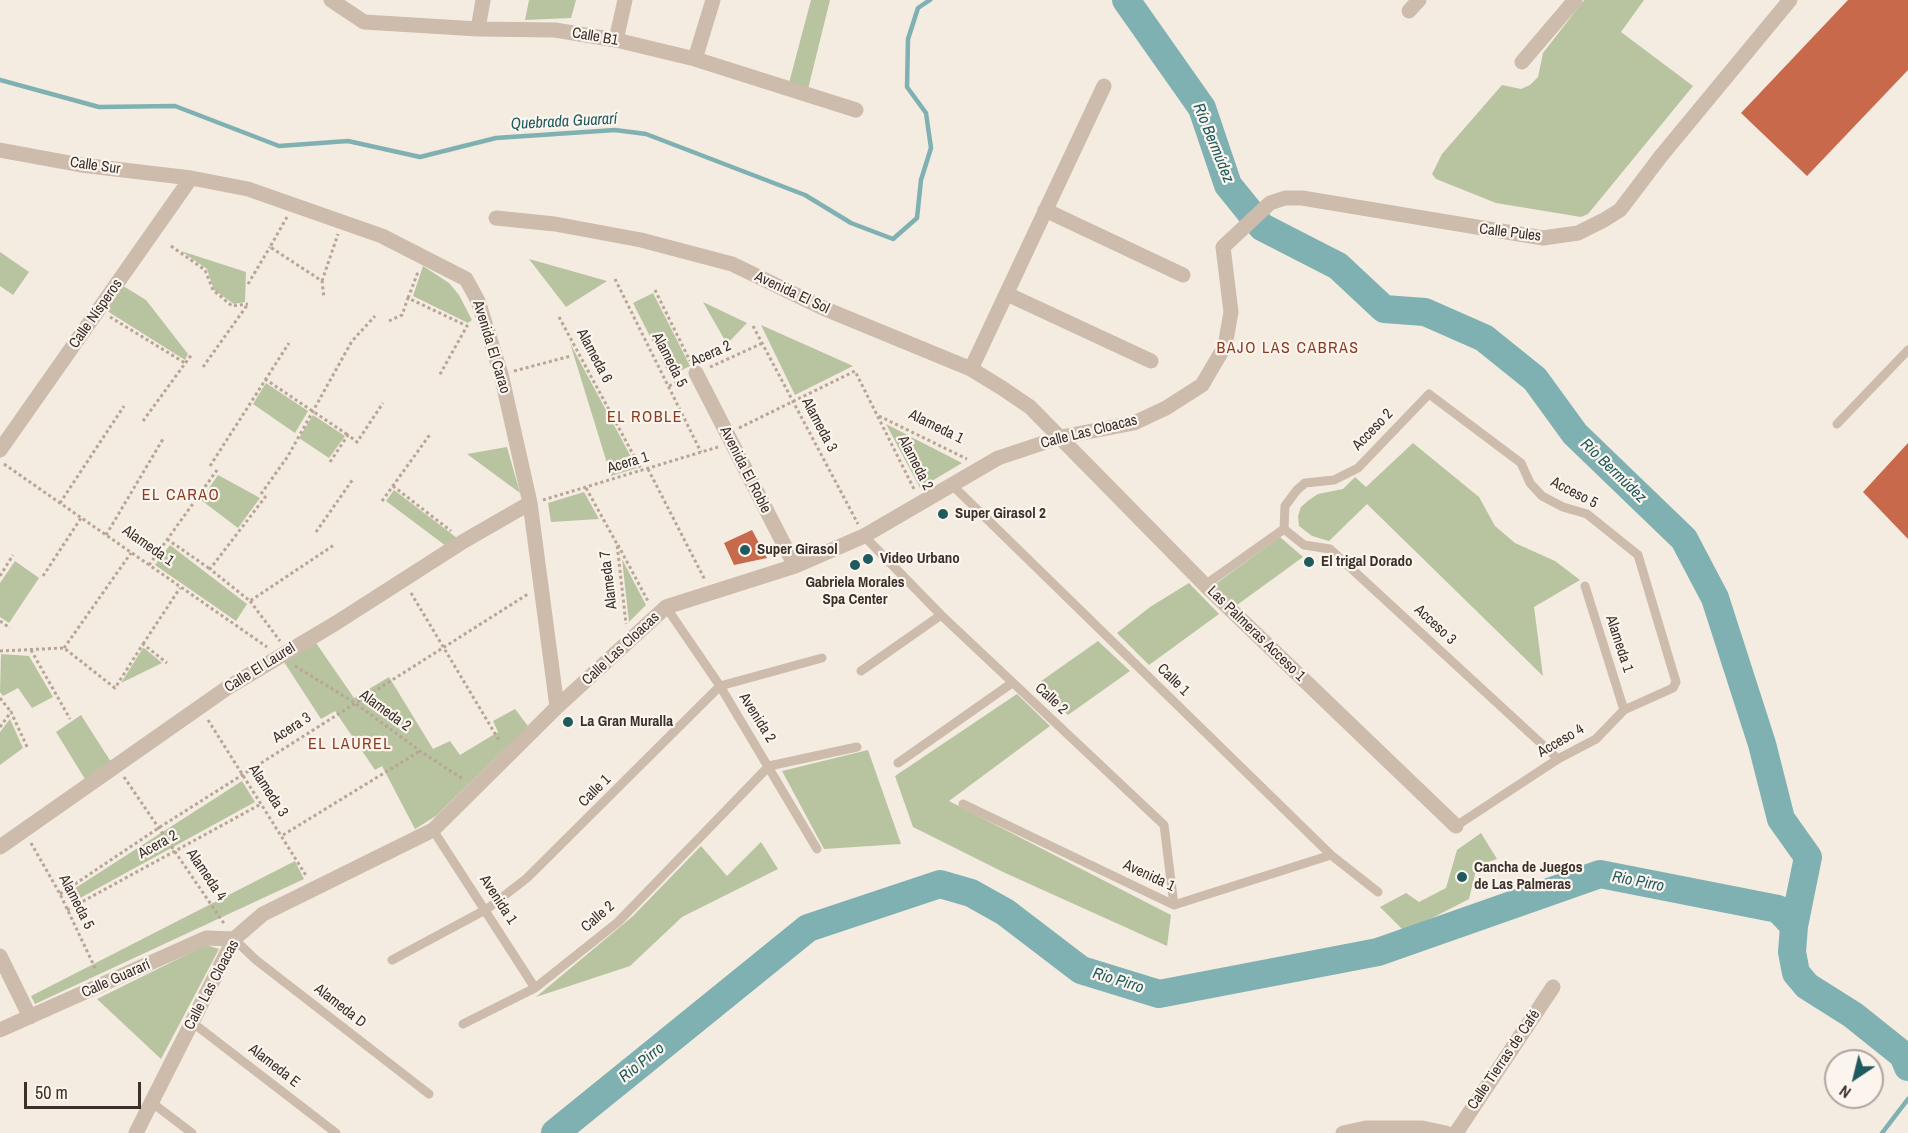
<!DOCTYPE html>
<html>
<head>
<meta charset="utf-8">
<style>
	body { margin:0 }
	#map { position:relative; width:1908px; height:1133px; overflow:hidden; background:#f4ebe1; font-family:"Archivo Narrow",sans-serif }
	canvas { display:block }
	.north { position:absolute; left:1824px; top:1049px; width:60px; height:60px; box-sizing:border-box; background:#fbf5ee; border:2px solid #aea6a0; border-radius:50%; rotate:215deg; font-size:16px; font-weight:700; line-height:24px; text-align:center; color:#3b302b }
	.north::after { content:''; display:block; margin:auto; width:21px; height:27px; background:#1f5a5e; clip-path:polygon(50% 0,100% 100%,50% 72%,0 100%) }
	.scale { position:absolute; left:24px; top:1082px; width:117px; height:27px; box-sizing:border-box; border:3px solid #3b302b; border-top:0; padding-left:8px; font-size:18px; line-height:21px; white-space:nowrap; color:#3b302b; -webkit-text-stroke:4px #fbf5ee; paint-order:stroke }
</style>
</head>
<body>
<div id="map">
<canvas width="1908" height="1133"></canvas>
<div class="north">N</div>
<div class="scale">50 m</div>
</div>
<script>
const c = document.querySelector('canvas').getContext('2d');
c.lineJoin = 'round';
function paint(path, color) { c.fillStyle = color; c.fill(path, 'evenodd'); }
const shape = rows => new Path2D(rows.map(r => 'M' + r).join(''));
function strokePath(path, color, width, dash) { c.strokeStyle = color; c.lineWidth = width; c.lineCap = dash ? 'butt' : 'round'; c.setLineDash(dash || []); c.stroke(path); }
function drawText(font, color, halo, rows, align = 'center') {
  c.font = font + ' "Archivo Narrow",sans-serif'; c.lineWidth = 4.5; c.setLineDash([]); c.textBaseline = 'middle'; c.strokeStyle = halo; c.fillStyle = color; for (const [text, x, y, turn = 0] of rows) {
    c.save(); c.translate(x, y); c.rotate((+turn || 0) * Math.PI / 180); c.textAlign = isNaN(turn) ? turn : align; if (halo) c.strokeText(text, 0, 0); c.fillText(text, 0, 0); c.restore();
  }
}
paint(shape([
	[529,0,576,0,571,18,525,20],
	[811,0,830,0,808,89,789,83],
	[1584,0,1644,0,1621,32,1693,86,1588,214,1581,217,1496,203,1436,179,1432,174,1442,154,1502,85,1521,89,1530,85,1538,77,1543,53],
	[181,251,246,272,245,302,234,304,214,290,207,269],
	[0,252,29,272,13,295,0,286],
	[529,259,607,281,566,307],
	[423,266,449,283,459,295,472,320,468,323,413,296],
	[120,284,146,300,188,354,185,360,104,309],
	[653,293,690,366,670,376,633,303],
	[703,302,747,323,727,344],
	[761,325,853,366,795,395],
	[570,343,637,468,611,476],
	[266,383,308,411,295,433,253,404],
	[313,415,345,436,329,458,299,438],
	[886,424,962,463,920,488],
	[1413,443,1479,497,1495,526,1515,543,1555,561,1580,580,1534,607,1543,676,1367,504,1329,541,1312,536,1299,526,1298,516,1301,507,1309,500,1318,494,1343,489,1355,477,1366,487],
	[507,447,520,493,467,454],
	[218,475,260,498,238,528,201,500],
	[394,490,457,538,446,546,386,501],
	[584,492,599,519,551,522,548,503],
	[1280,537,1303,557,1237,605,1214,585],
	[170,545,247,604,236,621,155,565],
	[622,559,646,605,629,622],
	[15,561,39,578,9,623,0,617,0,583],
	[1189,583,1219,614,1149,665,1117,633,1150,607],
	[1098,641,1130,671,1068,715,1037,684],
	[316,643,354,698,389,677,433,749,450,741,460,755,498,732,493,721,515,709,528,726,436,816,415,829,382,766,375,770,335,711,321,719,284,662],
	[144,648,162,663,121,683,143,648],
	[1,654,29,656,53,697,32,708,18,688,3,696,0,692],
	[1017,694,1050,726,949,801,1171,915,1167,946,1003,872,913,827,895,776],
	[81,715,111,762,85,779,56,732],
	[10,719,23,748,0,765,0,732],
	[868,750,901,844,824,849,782,771],
	[242,781,255,802,71,903,66,894],
	[1481,833,1497,859,1477,866,1469,899,1405,932,1380,907,1406,893,1419,902,1446,888,1457,850],
	[761,842,778,869,682,917,630,966,536,997,633,916,701,846,727,876],
	[295,861,304,879,35,1004,31,996],
	[206,945,219,949,161,1059,97,999]
]), '#b8c4a0');
strokePath(shape([
	[0,80,99,107,175,106,279,146,348,141,420,157,496,138,615,130,646,134,805,195,851,223,893,239,917,218,921,180,931,148,926,113,907,87,908,39,918,8,930,0],
	[1882,1133,1908,1099]
]), '#7fb0b2', 4.5);
strokePath(shape([
	[1126,0,1202,108,1228,185,1262,227,1338,266,1384,309,1425,312,1484,338,1535,379,1575,434,1684,539,1715,598,1762,744,1781,819,1808,857,1794,926,1792,952,1796,973,1807,986,1853,1015,1903,1055,1908,1067],
	[555,1133,808,928,940,884,971,893,1005,912,1081,970,1159,994,1378,952,1600,874,1778,909,1794,926]
]), '#7fb0b2', 28);
paint(shape([
	[1848,0,1908,0,1908,70,1807,176,1741,113],
	[1908,443,1908,539,1863,492],
	[752,530,767,558,734,565,724,543]
]), '#c8694b');
strokePath(shape([
	[287,217,270,247,322,281,324,298],
	[171,246,205,270,213,290,232,306,248,304],
	[615,279,701,452],
	[322,281,338,234],
	[248,284,270,247],
	[655,290,690,361],
	[408,298,418,272],
	[110,317,185,363],
	[559,317,642,471],
	[389,321,402,315,408,298,467,326,439,376],
	[753,326,858,524],
	[203,367,248,304],
	[710,367,763,343],
	[514,371,571,356],
	[265,379,348,435],
	[669,386,684,379],
	[879,416,967,459],
	[143,421,192,354],
	[739,428,855,371,914,489],
	[330,462,348,435,357,442,383,403],
	[4,464,267,647],
	[210,466,289,343],
	[648,469,705,580],
	[393,486,451,531],
	[586,488,617,544,626,624],
	[261,494,288,456,352,341,375,316],
	[266,496,210,569,250,601,334,545],
	[543,500,718,447],
	[382,501,431,433],
	[60,503,124,406],
	[316,532,353,479],
	[106,535,163,439],
	[167,539,210,569],
	[618,545,649,603],
	[149,565,217,470],
	[0,576,13,555],
	[43,576,81,518],
	[411,593,500,742],
	[250,601,280,641],
	[0,621,10,628],
	[143,644,180,588],
	[64,648,131,553],
	[31,650,70,719],
	[0,651,64,648,115,688,143,644,167,663],
	[295,666,355,703,420,751,463,779],
	[0,698,11,712],
	[208,720,307,877],
	[0,727,11,712,28,749],
	[124,777,225,925],
	[283,835,420,751],
	[31,843,60,894,96,970],
	[60,894,160,827,528,594],
	[67,910,261,804]
]), '#b9a596', 3, [3, 3]);
strokePath(shape([
	[1837,424,1908,350],
	[951,484,1331,855,1378,892],
	[1284,529,1285,506,1297,490,1305,483,1334,480,1358,468,1429,394,1521,463,1530,483,1542,496,1563,507,1587,514,1638,555,1676,682,1673,688,1624,710,1596,739,1558,759,1456,826],
	[1284,529,1304,545,1330,549,1558,759],
	[864,536,941,615,1164,825,1174,905],
	[1205,585,1284,529],
	[1585,586,1624,710],
	[666,607,720,686,817,849],
	[861,671,941,615],
	[898,763,1012,683],
	[963,804,1174,905,1331,855],
	[433,830,535,988],
	[234,939,256,960,429,1094],
	[392,960,487,909,527,878,720,686,822,658],
	[193,1023,336,1133],
	[463,1024,535,988,618,922,769,766,857,747],
	[151,1102,192,1133]
]), '#cdbbac', 9);
strokePath(shape([
	[331,0,364,22,478,29,555,30,616,40,695,59,856,110],
	[1409,11,1419,0],
	[478,29,483,0],
	[616,40,625,0],
	[695,59,713,0],
	[1522,62,1575,0],
	[0,150,81,165,191,178,248,189,382,236,466,279,478,301,501,374,530,503,557,707],
	[1045,210,1183,275],
	[496,218,555,224,641,240,732,264,823,308,971,369,1002,388,1030,407,1205,585,1456,826],
	[1007,294,1151,361],
	[971,369,1104,86],
	[696,373,795,566],
	[0,450,191,178],
	[0,847,227,688,336,623,464,541,530,503],
	[0,956,30,1017],
	[0,1030,206,938,234,939],
	[136,1133,234,939,263,914,433,830,557,707,666,607,795,566,864,536,998,458,1061,437,1134,423,1166,408,1202,385,1225,346,1231,312,1223,247,1270,203,1285,198,1302,198,1543,238,1578,233,1604,220,1620,210,1661,156,1790,0],
	[1343,1133,1366,1128,1422,1128,1446,1133],
	[1456,1133,1553,987]
]), '#cdbbac', 15);
for (const [x, y, r, color] of [
	[943,514,6,"#1f5a5e"],
	[745,550,6,"#1f5a5e"],
	[868,559,6,"#1f5a5e"],
	[1309,562,6,"#1f5a5e"],
	[855,565,6,"#1f5a5e"],
	[568,722,6,"#1f5a5e"],
	[1462,877,6,"#1f5a5e"]
]) { const dot = new Path2D(); dot.arc(x, y, r, 0, 2 * Math.PI); c.fillStyle = color; c.fill(dot); strokePath(dot, '#fbf5ee', 2); }
drawText('15px', '#3b302b', '#fbf5ee', [
	["Calle B1",595,37,10],
	["Calle Sur",95,166,8],
	["Calle Pules",1510,233,7],
	["Avenida El Sol",792,293,25],
	["Calle Nísperos",96,314,-55],
	["Avenida El Carao",491,347,73],
	["Acera 2",711,354,-24],
	["Alameda 6",594,356,62],
	["Alameda 5",669,360,63],
	["Alameda 3",819,425,62],
	["Alameda 1",936,427,26],
	["Acceso 2",1373,430,-46],
	["Calle Las Cloacas",1089,432,-14],
	["Acera 1",628,463,-17],
	["Alameda 2",915,463,63],
	["Avenida El Roble",745,470,63],
	["Acceso 5",1574,493,27],
	["Alameda 1",148,546,35],
	["Alameda 7",609,580,-97],
	["Acceso 3",1435,625,43],
	["Las Palmeras Acceso 1",1256,634,44],
	["Alameda 1",1619,644,72],
	["Calle Las Cloacas",621,649,-43],
	["Calle El Laurel",260,668,-32],
	["Calle 1",1173,680,44],
	["Calle 2",1051,699,43],
	["Alameda 2",385,711,36],
	["Avenida 2",757,718,58],
	["Acera 3",292,728,-33],
	["Acceso 4",1561,741,-30],
	["Alameda 3",268,791,57],
	["Calle 1",595,791,-45],
	["Acera 2",158,845,-29],
	["Alameda 4",206,875,56],
	["Avenida 1",1149,876,25],
	["Avenida 1",498,900,57],
	["Alameda 5",76,902,63],
	["Calle 2",598,917,-41],
	["Calle Guararí",116,979,-24],
	["Calle Las Cloacas",212,985,-62],
	["Alameda D",340,1006,38],
	["Calle Tierras de Café",1504,1060,-56],
	["Alameda E",274,1066,38]
]);
drawText('bold 15px', '#3b302b', '#fbf5ee', [
	["Super Girasol 2",955,514],
	["Super Girasol",757,550],
	["Video Urbano",880,559],
	["El trigal Dorado",1321,562],
	["Gabriela Morales",855,583,"center"],
	["Spa Center",855,600,"center"],
	["La Gran Muralla",580,722],
	["Cancha de Juegos",1474,868],
	["de Las Palmeras",1474,885]
], 'left');
drawText('italic 16px', '#1f5a5e', '#fbf5ee', [
	["Quebrada Guararí",564,122,-3],
	["Río Bermúdez",1213,143,68],
	["Río Bermúdez",1613,471,44],
	["Rio Pirro",1638,882,11],
	["Rio Pirro",1118,981,17],
	["Rio Pirro",642,1063,-39]
]);
c.letterSpacing = '1.5px';
drawText('16px', '#8c3b22', '#fbf5ee', [
	["BAJO LAS CABRAS",1288,349],
	["EL ROBLE",645,418],
	["EL CARAO",181,496],
	["EL LAUREL",350,745]
]);
c.letterSpacing = '0px';
</script>
</body>
</html>
